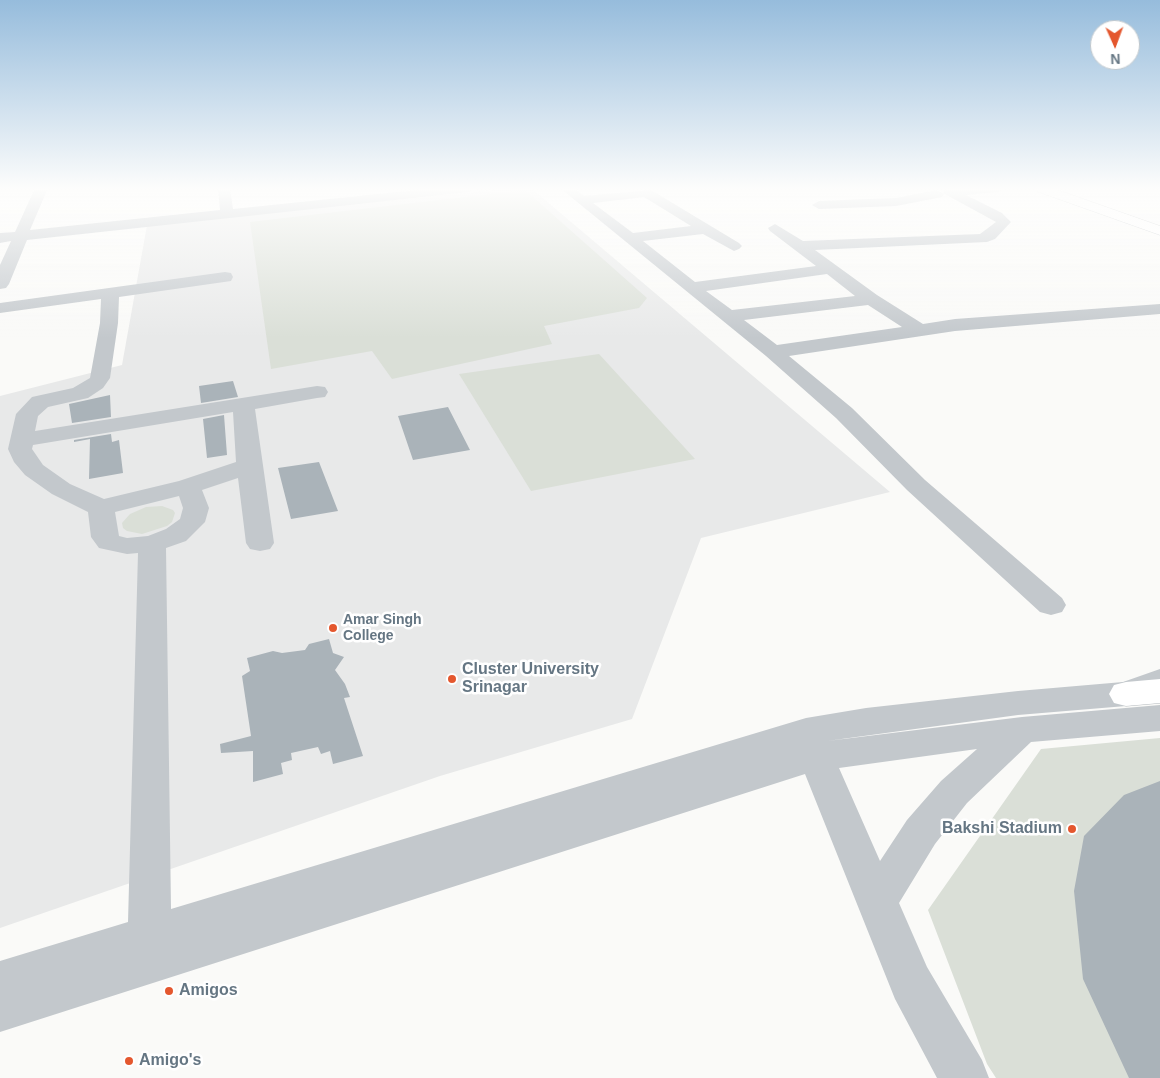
<!DOCTYPE html>
<html>
<head>
<meta charset="utf-8">
<style>
	body { margin:0 }
	#map { position:relative; width:1160px; height:1078px; overflow:hidden; background:#fafaf8; font-family:Helvetica,sans-serif }
	canvas { display:block }
	.north { position:absolute; left:1090px; top:20px; width:50px; height:50px; box-sizing:border-box; background:#fff; border:1px solid #c1c8cd; border-radius:50%; rotate:178deg; font-size:14px; font-weight:700; line-height:20px; text-align:center; color:#657683 }
	.north::after { content:''; display:block; margin:auto; width:18px; height:22px; background:#e4572e; clip-path:polygon(50% 0,100% 100%,50% 72%,0 100%) }
</style>
</head>
<body>
<div id="map">
<canvas width="1160" height="1078"></canvas>
<div class="north">N</div>
</div>
<script>
const c = document.querySelector('canvas').getContext('2d');
c.lineJoin = 'round';
function paint(path, color) { c.fillStyle = color; c.fill(path, 'evenodd'); }
const shape = rows => new Path2D(rows.map(r => 'M' + r).join(''));
function strokePath(path, color, width, dash) { c.strokeStyle = color; c.lineWidth = width; c.lineCap = dash ? 'butt' : 'round'; c.setLineDash(dash || []); c.stroke(path); }
function drawText(font, color, halo, rows, align = 'center') {
  c.font = font + ' Helvetica,sans-serif'; c.lineWidth = 5; c.setLineDash([]); c.textBaseline = 'middle'; c.strokeStyle = halo; c.fillStyle = color; for (const [text, x, y, turn = 0] of rows) {
    c.save(); c.translate(x, y); c.rotate((+turn || 0) * Math.PI / 180); c.textAlign = isNaN(turn) ? turn : align; if (halo) c.strokeText(text, 0, 0); c.fillText(text, 0, 0); c.restore();
  }
}
paint(shape([
	[513,188,531,188,890,492,701,538,632,719,440,776,0,928,0,396,122,365,147,225]
]), '#e8e9e9');
paint(shape([
	[525,190,647,298,639,308,544,326,552,344,392,379,372,351,271,369,250,222],
	[599,354,695,459,531,491,459,374],
	[162,506,173,510,175,513,172,522,167,526,142,534,127,531,123,528,122,523,130,514,146,507],
	[1160,738,1160,1078,996,1078,987,1064,928,910,1041,749]
]), '#dadfd7');
paint(shape([
	[233,381,238,397,201,403,199,386],
	[110,395,111,417,72,423,69,404],
	[448,407,470,450,413,460,398,416],
	[224,415,227,455,207,458,203,419],
	[111,434,112,442,119,440,123,473,89,479,90,439,74,442,74,440],
	[319,462,338,511,291,519,278,468],
	[329,639,333,653,344,657,335,670,345,684,350,697,344,698,363,756,333,764,330,751,321,754,318,747,291,753,292,760,281,763,283,774,253,782,253,751,221,753,220,744,251,736,242,676,250,671,247,658,273,651,282,653,305,650,309,644],
	[1160,781,1160,1078,1129,1078,1083,979,1074,891,1084,836,1124,795]
]), '#aab3b9');
const major = shape([
	[1034,188,1052,188,1160,226,1160,235,1036,191,1034,188],
	[1160,679,1160,703,1126,706,1114,703,1109,694,1114,685,1126,682,1160,679]
]);
strokePath(major, '#b5babe', 1);
paint(shape([
	[35,188,48,188,30,230,220,210,218,188,230,188,233,209,436,188,476,188,469,192,27,240,9,284,6,288,0,289,0,265,11,241,0,243,0,233,15,232,35,188],
	[560,188,574,188,584,196,651,190,739,243,742,246,739,249,734,251,703,234,643,241,695,282,816,266,770,231,768,228,775,224,803,241,980,234,996,222,943,193,945,190,964,188,1004,188,998,192,966,195,1002,213,1011,222,995,239,987,242,815,250,877,295,923,324,955,319,1160,304,1160,314,955,331,789,356,852,408,925,480,1062,598,1066,605,1062,612,1051,615,1040,612,907,490,836,418,766,356,560,188],
	[644,197,691,226,633,233,593,203,644,197],
	[827,274,855,296,732,310,706,291,827,274],
	[868,305,902,327,777,345,744,320,868,305],
	[937,190,944,194,942,197,896,206,819,209,812,205,819,201,896,198,937,190],
	[225,272,231,273,233,277,231,281,119,297,118,323,110,378,103,388,88,398,48,407,38,416,35,431,317,386,325,387,328,392,325,397,317,398,255,409,274,543,270,549,260,551,250,549,246,543,238,478,202,490,209,508,205,522,186,541,166,548,171,909,806,718,866,708,1018,691,1123,682,1160,669,1160,694,1126,706,1018,715,827,741,1022,717,1160,705,1160,731,1031,742,967,803,935,844,899,903,927,967,982,1060,989,1078,937,1078,895,999,805,774,0,1032,0,961,128,922,138,553,127,554,99,548,91,537,88,512,52,494,25,475,14,462,8,449,16,414,32,397,73,388,90,378,100,323,101,299,0,313,0,303,225,272],
	[233,412,236,462,179,481,104,499,70,484,43,465,32,449,33,445,233,412],
	[179,496,183,508,180,519,166,529,148,536,127,538,119,536,115,512,179,496],
	[977,749,941,781,907,820,880,861,839,768,977,749]
]), '#c3c8cc');
paint(major, '#fff');
const sky = c.createLinearGradient(0, 0, 0, 338);
sky.addColorStop(0, '#96bcdc');
sky.addColorStop(0.56, '#fdfdfc');
sky.addColorStop(1, '#fdfdfc00');
c.fillStyle = sky;
c.fillRect(0, 0, 1160, 338);
for (const [x, y, r, color] of [
	[333,628,5,"#e4572e"],
	[452,679,5,"#e4572e"],
	[1072,829,5,"#e4572e"],
	[169,991,5,"#e4572e"],
	[129,1061,5,"#e4572e"]
]) { const dot = new Path2D(); dot.arc(x, y, r, 0, 2 * Math.PI); c.fillStyle = color; c.fill(dot); strokePath(dot, '#fff', 2); }
drawText('bold 14px', '#657683', '#fff', [
	["Amar Singh",343,620],
	["College",343,636]
], 'left');
drawText('bold 16px', '#657683', '#fff', [
	["Cluster University",462,670],
	["Srinagar",462,688],
	["Bakshi Stadium",1062,829,"right"],
	["Amigos",179,991],
	["Amigo's",139,1061]
], 'left');
</script>
</body>
</html>
